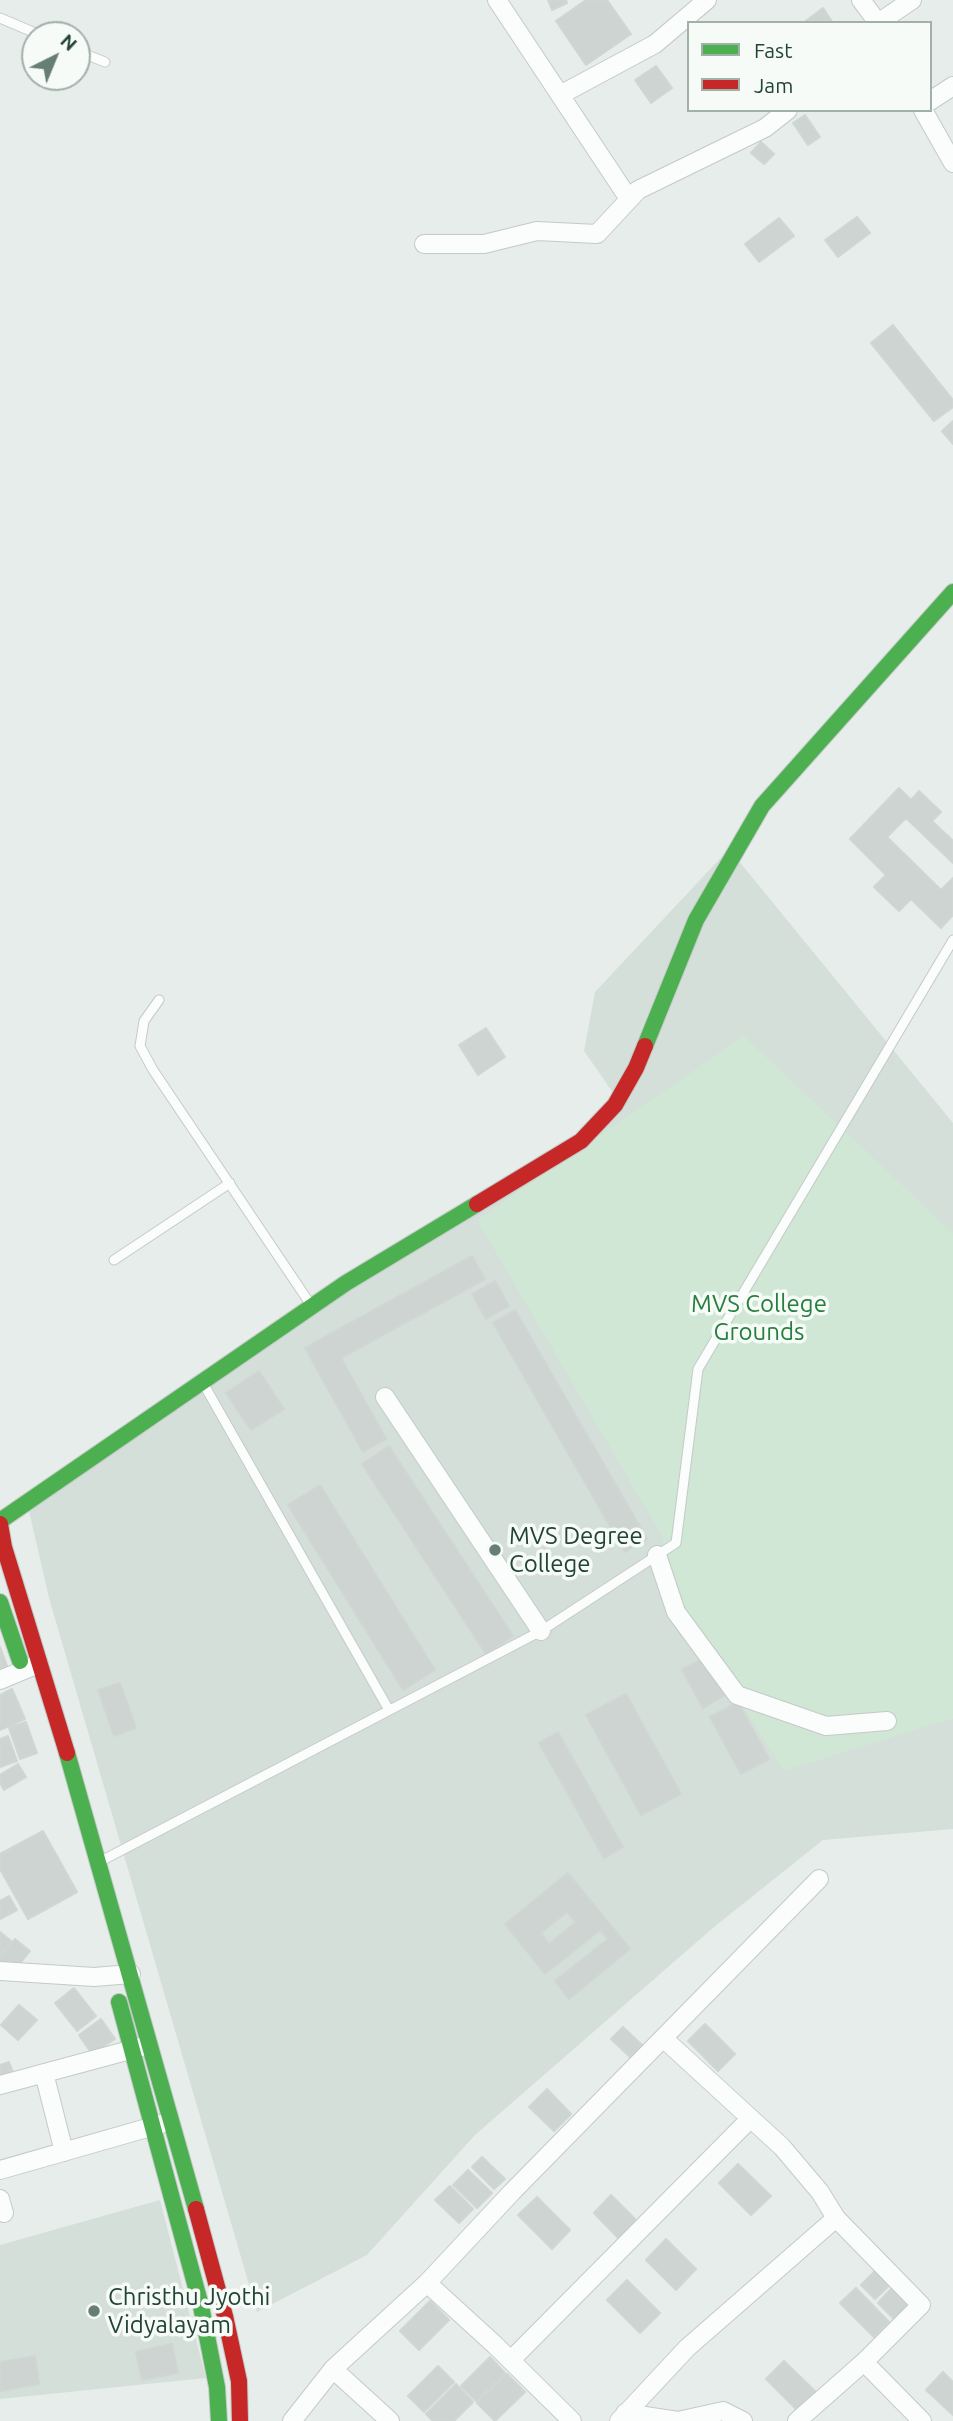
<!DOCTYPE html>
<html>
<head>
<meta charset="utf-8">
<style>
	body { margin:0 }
	#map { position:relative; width:953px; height:2421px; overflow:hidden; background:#e7edea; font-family:Ubuntu,sans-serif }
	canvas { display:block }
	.legend { position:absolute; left:687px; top:21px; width:245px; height:91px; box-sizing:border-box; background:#f6fbf8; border:2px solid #a1b1aa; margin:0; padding:9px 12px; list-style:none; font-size:21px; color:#224336 }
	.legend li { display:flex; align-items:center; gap:14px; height:35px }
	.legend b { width:35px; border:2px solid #a1b1aa }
	.north { position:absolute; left:21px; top:21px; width:70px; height:70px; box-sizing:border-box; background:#f6fbf8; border:2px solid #a1b1aa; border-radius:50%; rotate:43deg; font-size:19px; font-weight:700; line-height:28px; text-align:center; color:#224336 }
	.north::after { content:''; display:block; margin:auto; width:24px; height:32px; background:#677e75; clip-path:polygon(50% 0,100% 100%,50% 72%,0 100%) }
</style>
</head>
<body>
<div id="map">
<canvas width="953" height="2421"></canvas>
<ul class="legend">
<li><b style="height:9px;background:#4caf50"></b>Fast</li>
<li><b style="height:9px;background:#c62828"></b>Jam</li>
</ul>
<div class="north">N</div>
</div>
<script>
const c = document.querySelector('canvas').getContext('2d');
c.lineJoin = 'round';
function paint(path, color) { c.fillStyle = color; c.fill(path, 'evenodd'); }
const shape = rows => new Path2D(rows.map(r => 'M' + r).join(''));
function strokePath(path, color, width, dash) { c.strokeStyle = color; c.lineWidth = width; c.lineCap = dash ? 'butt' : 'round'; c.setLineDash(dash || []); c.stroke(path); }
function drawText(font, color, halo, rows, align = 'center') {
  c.font = font + ' Ubuntu,sans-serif'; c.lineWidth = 7; c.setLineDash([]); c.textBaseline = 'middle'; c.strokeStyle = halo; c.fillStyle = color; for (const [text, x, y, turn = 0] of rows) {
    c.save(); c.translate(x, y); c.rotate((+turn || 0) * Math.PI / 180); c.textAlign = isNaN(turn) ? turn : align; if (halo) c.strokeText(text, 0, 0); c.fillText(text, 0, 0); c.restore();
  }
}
paint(shape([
	[729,849,953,1123,953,1829,823,1840,714,1927,475,2135,367,2255,257,2312,49,1598,27,1502,621,1104,584,1051,595,992],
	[160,2200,206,2378,0,2399,0,2245]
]), '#d5dfd9');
paint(shape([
	[744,1036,953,1233,953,1718,784,1771,684,1613,662,1536,477,1220]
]), '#cfe7d4');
const building = shape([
	[548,0,566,0,567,3,552,10,548,0],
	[586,0,607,0,631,34,586,65,556,21,586,0],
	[823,8,833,23,803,23,823,8],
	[656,66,672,88,651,103,635,80,656,66],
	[805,115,820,137,808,145,793,123,805,115],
	[761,142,774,154,764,164,751,153,761,142],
	[857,217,870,233,838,257,825,240,857,217],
	[779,218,794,236,759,262,745,244,779,218],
	[893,325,953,400,953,407,934,421,871,343,893,325],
	[953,421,953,444,942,431,953,421],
	[899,788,911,800,919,791,941,812,932,821,953,841,953,863,906,818,887,837,941,890,953,878,953,915,941,928,911,899,899,911,874,887,886,875,850,839,899,788],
	[486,1028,505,1057,478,1075,459,1045,486,1028],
	[472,1256,485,1279,341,1358,386,1439,363,1452,305,1348,472,1256],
	[495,1281,509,1306,486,1319,472,1294,495,1281],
	[515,1310,647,1539,625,1552,493,1323,515,1310],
	[259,1371,284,1409,251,1430,226,1393,259,1371],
	[389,1446,513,1636,486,1654,362,1464,389,1446],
	[320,1485,435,1670,403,1690,288,1505,320,1485],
	[0,1647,9,1671,0,1675,0,1647],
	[704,1658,725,1695,703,1708,682,1670,704,1658],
	[120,1683,136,1728,114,1736,98,1690,120,1683],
	[12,1689,25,1719,0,1730,0,1695,12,1689],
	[626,1694,681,1794,641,1815,586,1715,626,1694],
	[738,1702,769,1759,741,1774,710,1717,738,1702],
	[26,1722,37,1753,20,1759,9,1728,26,1722],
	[558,1732,623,1847,604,1858,539,1743,558,1732],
	[8,1736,17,1761,0,1767,0,1739,8,1736],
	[18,1764,26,1777,4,1790,0,1783,0,1775,18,1764],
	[43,1831,77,1892,28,1919,0,1869,0,1854,43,1831],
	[568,1873,630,1949,569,1999,555,1981,608,1939,600,1930,545,1974,505,1924,568,1873],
	[567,1912,576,1922,549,1944,541,1933,567,1912],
	[9,1896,17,1910,0,1919,0,1901,9,1896],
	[0,1932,11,1941,0,1954,0,1932],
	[15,1939,30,1951,18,1966,10,1960,4,1966,0,1963,0,1957,15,1939],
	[74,1988,96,2016,77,2031,55,2003,74,1988],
	[19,2005,37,2020,18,2040,1,2025,19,2005],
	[101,2019,115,2039,92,2054,79,2035,101,2019],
	[705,2024,735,2054,718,2071,688,2041,705,2024],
	[623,2027,642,2045,630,2057,611,2039,623,2027],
	[9,2062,14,2075,0,2080,0,2065,9,2062],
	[547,2089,571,2114,554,2131,529,2107,547,2089],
	[482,2157,505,2179,494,2189,472,2167,482,2157],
	[738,2164,771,2196,751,2215,719,2183,738,2164],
	[468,2170,492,2193,477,2208,453,2185,468,2170],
	[450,2186,473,2209,459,2223,435,2200,450,2186],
	[611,2195,640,2224,622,2242,594,2213,611,2195],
	[537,2197,570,2230,552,2249,518,2215,537,2197],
	[666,2239,696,2269,676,2290,646,2260,666,2239],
	[876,2270,891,2284,875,2299,861,2285,876,2270],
	[627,2280,660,2313,640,2333,607,2300,627,2280],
	[856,2288,889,2322,874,2337,840,2303,856,2288],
	[891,2289,910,2307,896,2321,878,2303,891,2289],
	[430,2301,449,2320,419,2350,400,2331,430,2301],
	[172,2344,178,2373,142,2380,136,2352,172,2344],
	[35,2356,39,2384,0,2391,0,2362,35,2356],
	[490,2357,505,2373,476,2401,461,2386,490,2357],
	[784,2361,816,2392,797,2410,766,2379,784,2361],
	[438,2366,454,2382,424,2412,408,2396,438,2366],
	[943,2372,953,2382,953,2415,926,2390,943,2372],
	[507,2374,525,2392,495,2421,477,2403,507,2374],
	[456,2384,473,2402,454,2421,433,2421,426,2414,456,2384]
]);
paint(building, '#ced4d1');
strokePath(building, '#cfd6d3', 2);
const lane = shape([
	[0,18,40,35],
	[77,51,105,62],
	[159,1000,144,1021,140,1046,153,1070,311,1305],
	[114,1260,230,1183],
	[203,1383,389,1710],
	[101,1861,541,1631,676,1543,698,1369,953,940]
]);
const street = shape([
	[497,0,629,199],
	[861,0,878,23],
	[878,23,912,0],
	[560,95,655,44,707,0],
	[930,101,953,86],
	[923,110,953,163],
	[424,244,484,244,537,231,597,234,638,190,765,128,788,110],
	[385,1397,541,1631],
	[657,1555,676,1612,737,1695,826,1726,887,1721],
	[0,1680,36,1665],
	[0,1971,94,1977,131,1974],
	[663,2038,782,2147,820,2192,836,2218],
	[44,2073,64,2152],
	[0,2085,141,2047],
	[0,2170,161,2124],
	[0,2199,4,2213],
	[511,2360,750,2119],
	[625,2413,678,2421,723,2411,743,2421],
	[292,2421,333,2369],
	[390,2421,333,2369,427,2283],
	[572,2421,495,2345,427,2283,512,2192,819,1879],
	[619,2421,687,2348,836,2218,921,2305,864,2362],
	[797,2421,864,2362,922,2421]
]);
const fast = shape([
	[645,1046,696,920,762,806,953,592],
	[0,1521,346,1283,477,1204],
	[0,1602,20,1661],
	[67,1753,196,2209],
	[119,2002,201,2306,217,2387,219,2421]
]);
const jam = shape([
	[477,1204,581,1141,615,1105,636,1068,645,1046],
	[0,1524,4,1547,67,1753],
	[196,2209,225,2316,239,2381,240,2421]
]);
strokePath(lane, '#c4cac7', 11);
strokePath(street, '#c4cac7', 20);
strokePath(fast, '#c2cbc7', 18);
strokePath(jam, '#c2cbc7', 18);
strokePath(lane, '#fbfcfc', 9);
strokePath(street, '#fbfcfc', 18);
strokePath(fast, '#4caf50', 16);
strokePath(jam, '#c62828', 16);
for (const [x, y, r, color] of [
	[495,1550,7,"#677e75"],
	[94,2311,7,"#677e75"]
]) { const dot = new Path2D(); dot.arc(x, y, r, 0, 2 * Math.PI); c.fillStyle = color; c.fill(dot); strokePath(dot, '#f6fbf8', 2.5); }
drawText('24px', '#287e3e', '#f6fbf8', [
	["MVS College",759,1304],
	["Grounds",759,1332]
]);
drawText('24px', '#224336', '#f6fbf8', [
	["MVS Degree",509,1536],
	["College",509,1564],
	["Christhu Jyothi",108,2297],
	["Vidyalayam",108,2325]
], 'left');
</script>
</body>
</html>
